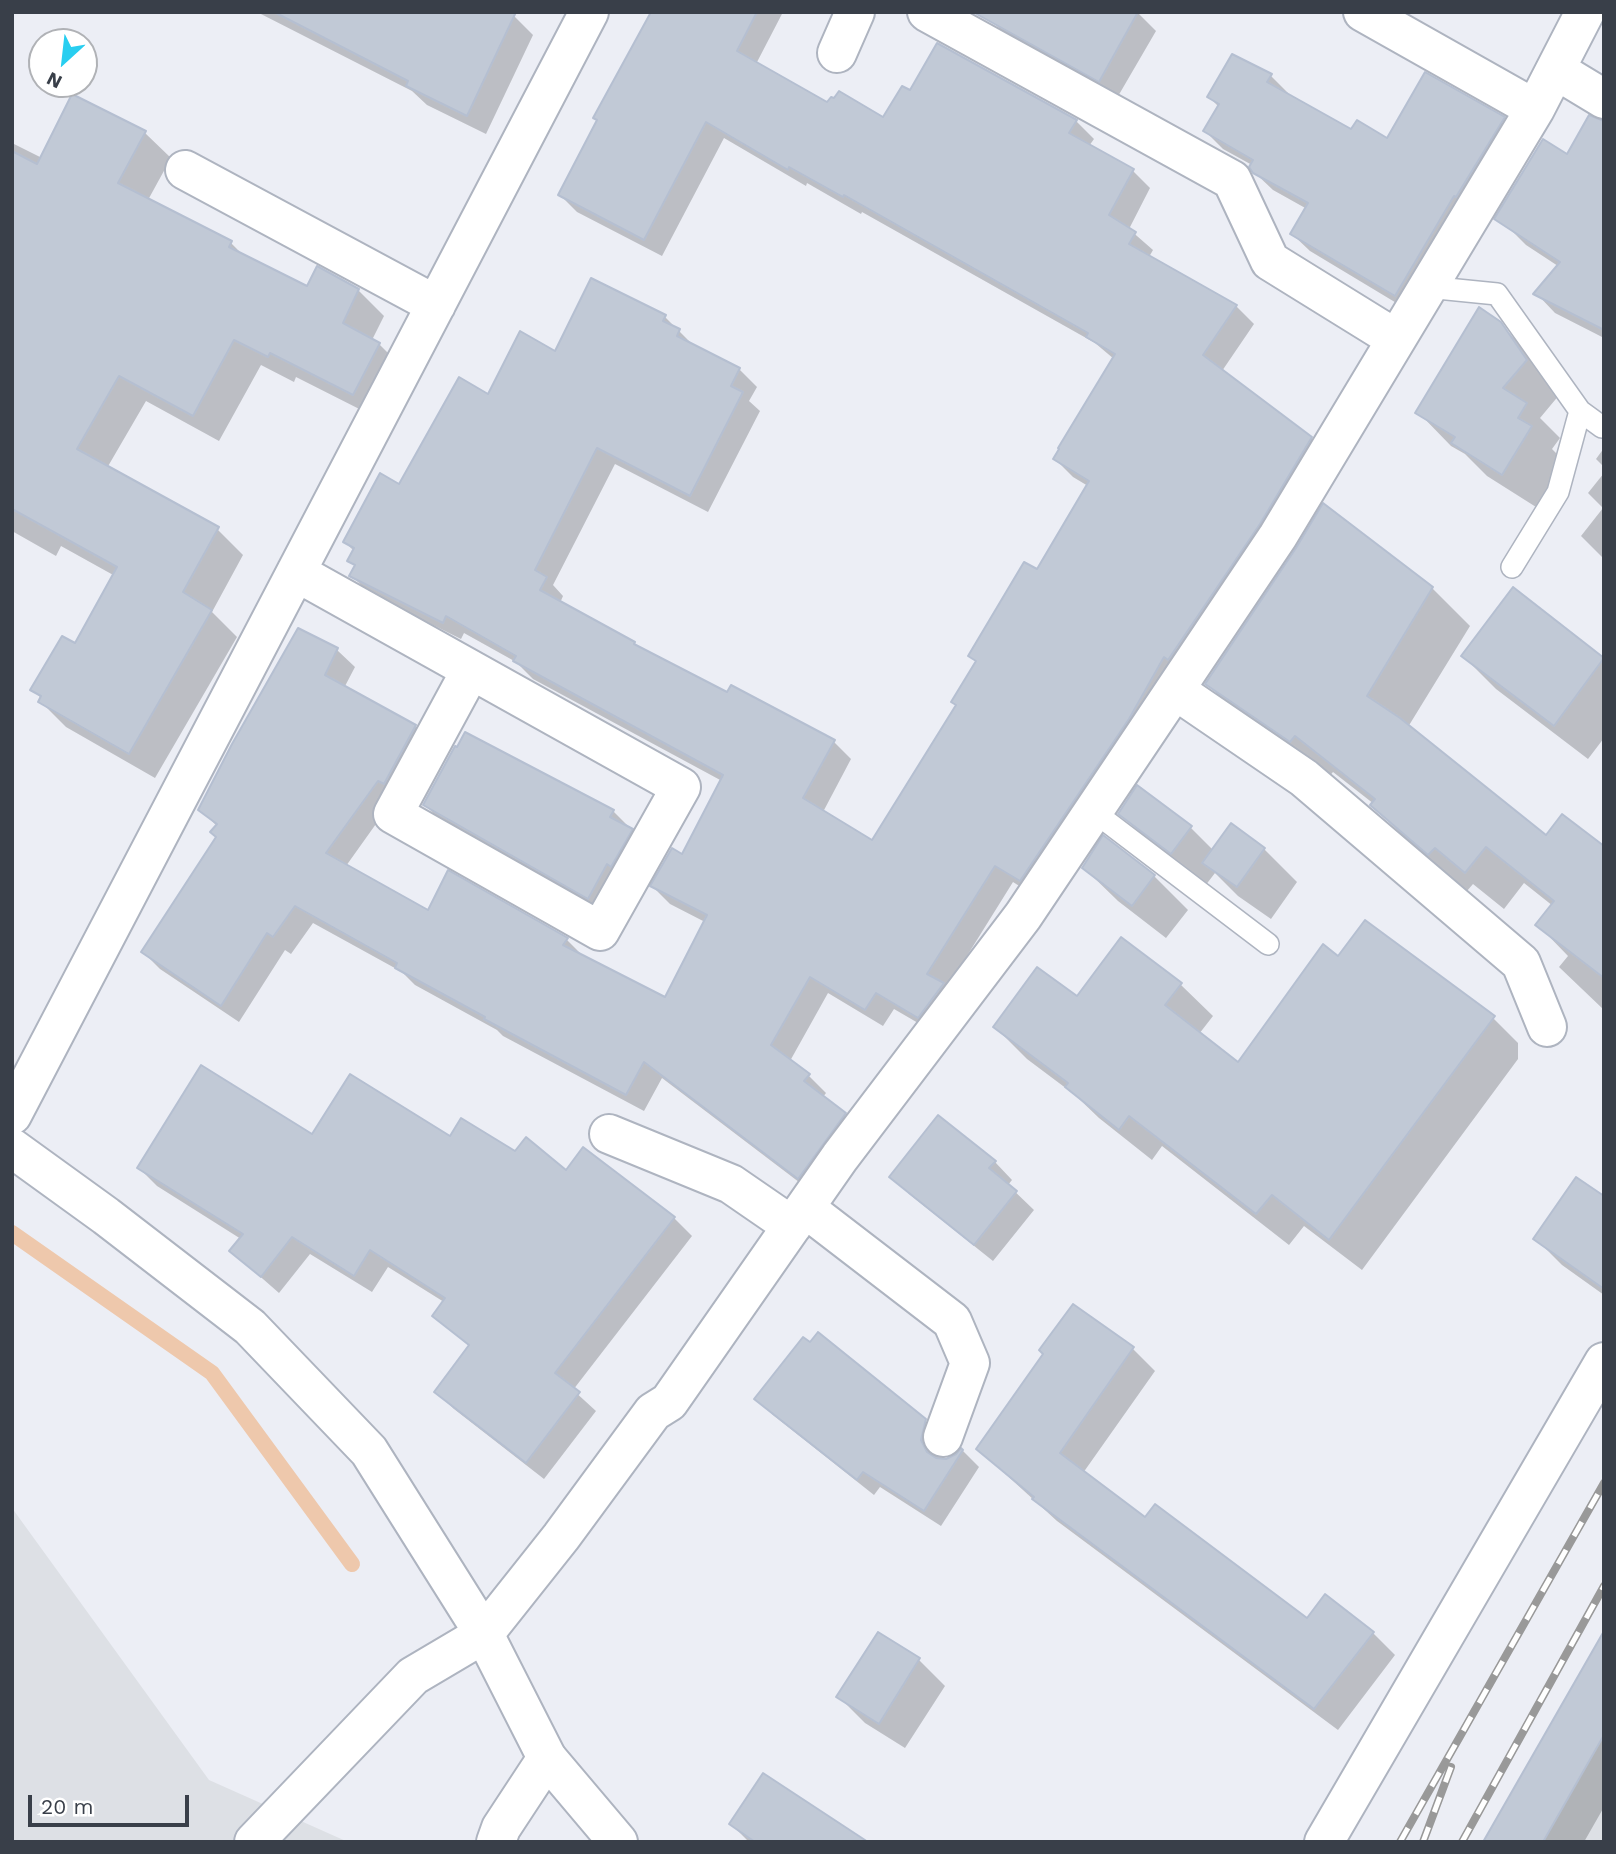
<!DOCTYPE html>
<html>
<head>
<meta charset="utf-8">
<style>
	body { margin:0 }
	#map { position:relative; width:1616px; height:1854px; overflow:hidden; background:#eceef5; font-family:"Work Sans",sans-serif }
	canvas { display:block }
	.frame { position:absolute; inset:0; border:14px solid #393f49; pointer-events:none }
	.north { position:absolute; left:28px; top:28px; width:70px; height:70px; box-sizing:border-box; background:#fff; border:2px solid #b0b2b6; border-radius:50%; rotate:207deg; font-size:19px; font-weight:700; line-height:28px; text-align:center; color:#393f49 }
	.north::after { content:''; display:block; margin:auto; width:24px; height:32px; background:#28cef0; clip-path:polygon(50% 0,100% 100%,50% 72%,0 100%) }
	.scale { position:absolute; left:28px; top:1795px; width:161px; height:32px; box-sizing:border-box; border:4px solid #393f49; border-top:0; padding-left:9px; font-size:21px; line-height:24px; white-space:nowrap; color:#393f49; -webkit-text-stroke:5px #fff; paint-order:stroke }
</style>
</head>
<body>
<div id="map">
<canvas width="1616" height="1854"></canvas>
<div class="frame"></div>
<div class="north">N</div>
<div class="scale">20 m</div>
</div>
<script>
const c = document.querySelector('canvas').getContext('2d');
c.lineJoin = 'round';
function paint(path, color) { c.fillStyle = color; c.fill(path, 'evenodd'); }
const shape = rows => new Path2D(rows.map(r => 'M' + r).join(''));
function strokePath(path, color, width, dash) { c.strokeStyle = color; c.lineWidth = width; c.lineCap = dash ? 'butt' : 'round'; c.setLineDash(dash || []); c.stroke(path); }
paint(shape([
	[12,1508,209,1780,348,1842,12,1842],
	[1604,1638,1604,1842,1487,1842]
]), '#dde0e5');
paint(shape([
	[257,12,506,12,514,16,533,35,486,134,427,105,412,91],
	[648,12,783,12,756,64,828,105,884,119,911,92,1076,121,1094,139,1089,146,1133,171,1150,188,1129,229,1153,250,1149,257,1236,306,1254,324,1222,371,1311,438,1329,456,1038,898,1013,882,947,988,937,1034,894,1009,883,1026,828,993,790,1061,808,1075,826,1093,823,1097,862,1132,816,1195,662,1078,644,1111,503,1036,497,1030,415,985,402,972,313,923,291,954,285,950,239,1022,160,969,143,952,217,837,217,826,200,810,337,650,355,667,344,688,415,726,433,744,346,866,428,912,566,939,584,957,666,1000,705,922,670,904,652,886,683,856,722,781,533,679,516,662,464,633,461,639,369,593,352,576,356,567,349,560,354,551,345,542,489,396,556,354,665,317,695,347,739,369,757,387,749,401,760,411,708,512,615,464,553,585,563,596,560,603,634,643,640,649,727,695,834,742,851,759,823,812,872,843,958,706,977,662,971,656,1038,572,1088,486,1073,477,1055,459,1114,359,1095,343,862,212,861,214,807,183,806,186,724,138,662,256,577,212,560,195,651,16],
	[1137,12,1156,31,1117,98,1011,40,993,22],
	[1271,76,1288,93,1287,95,1351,132,1387,141,1490,110,1507,128,1413,313,1310,251,1292,234,1307,209,1273,190,1254,172,1252,165,1223,149,1205,131,1219,107,1209,97],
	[1604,127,1604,338,1555,313,1536,293,1558,266,1526,245,1506,225,1568,156],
	[145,133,171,158,148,200,231,243,245,257,308,289,358,290,384,316,372,340,379,344,405,370,379,419,296,377,294,382,261,365,219,441,146,401,107,468,217,529,243,555,212,612,237,637,155,778,66,727,40,701,42,699,32,689,76,645,115,576,61,546,56,556,12,531,12,143,42,158],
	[1500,324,1534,358,1560,394,1540,418,1560,438,1552,449,1564,461,1536,507,1487,476,1465,454,1451,446,1418,412],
	[1604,448,1604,467,1596,459],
	[1604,473,1604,559,1581,536,1603,508,1588,493],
	[1432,588,1470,626,1408,727,1546,838,1604,848,1604,1010,1559,967,1568,956,1538,925,1553,906,1524,883,1504,909,1473,884,1467,891,1410,843,1372,805,1374,804,1333,772,1328,778,1245,721,1207,684],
	[1514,590,1604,660,1604,738,1588,759,1496,689,1463,656],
	[425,805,613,811,649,847,606,915,442,822],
	[1120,813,1190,827,1213,850,1264,849,1297,882,1271,919,1238,896,1215,873,1205,886,1154,847],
	[1084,868,1154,876,1188,910,1166,938,1118,901],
	[1122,939,1181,985,1213,1016,1199,1034,1238,1064,1339,958,1486,1011,1518,1043,1518,1059,1362,1270,1304,1226,1289,1245,1162,1146,1152,1160,1099,1118,1075,1095,1027,1059,995,1027,1077,998],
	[313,1137,451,1139,515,1153,566,1172,583,1150,674,1218,692,1236,573,1390,596,1411,544,1479,454,1409,436,1392,470,1347,434,1315,444,1302,388,1267,372,1292,310,1254,279,1293,231,1251,241,1239,157,1186,139,1168],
	[995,1162,1012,1180,1008,1185,1034,1210,993,1261,909,1194,892,1176],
	[1604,1198,1604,1295,1562,1265,1536,1239],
	[1073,1306,1133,1349,1155,1371,1083,1473,1146,1520,1307,1621,1373,1633,1395,1655,1338,1730,1057,1521,978,1449,1045,1354],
	[756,1399,925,1421,942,1438,938,1460,946,1460,962,1450,979,1467,941,1526,880,1487,874,1495,773,1415],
	[1604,1635,1604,1807,1584,1842,1495,1842],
	[919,1660,945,1686,905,1748,865,1723,839,1697],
	[731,1824,865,1842,749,1842]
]), '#0003');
strokePath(shape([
	[12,1233,212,1373,352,1564]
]), '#eec8ac', 16);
const building = shape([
	[274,12,516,12,467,116,406,86,408,81,274,12],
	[651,12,757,12,737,51,827,102,831,97,834,98,839,91,883,117,902,86,910,90,937,43,1077,120,1069,133,1134,169,1109,215,1136,232,1129,244,1237,305,1203,355,1312,437,1260,524,1168,660,1164,657,1129,719,1020,881,995,866,927,974,944,983,918,1018,876,993,865,1010,810,977,771,1045,810,1074,804,1081,846,1113,798,1179,644,1062,626,1095,484,1019,485,1017,395,968,397,963,295,906,273,937,267,933,221,1006,141,952,216,837,210,832,217,824,198,810,232,744,298,628,338,648,325,675,416,725,384,784,378,781,326,853,428,910,448,870,568,938,563,945,665,997,707,915,650,886,672,848,682,854,723,775,513,661,516,656,446,616,443,623,349,576,355,565,347,561,354,548,343,542,380,473,399,484,459,377,488,394,520,331,555,351,591,278,666,315,663,321,680,329,677,336,740,368,731,386,743,392,690,496,597,448,535,570,547,577,540,590,635,642,634,644,727,692,731,685,835,740,803,798,872,840,956,705,951,702,976,661,968,656,1024,562,1037,569,1089,481,1053,459,1059,449,1058,448,1115,354,1086,337,1088,333,844,195,843,197,789,167,788,170,706,122,644,240,558,195,597,120,593,118,651,12],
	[973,12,1138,12,1099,82,973,12],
	[1232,54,1272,74,1267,82,1351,129,1357,120,1387,138,1425,72,1505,117,1456,197,1454,196,1395,296,1290,234,1308,203,1253,173,1249,167,1253,160,1203,131,1219,104,1207,97,1232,54],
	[72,94,146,131,118,183,232,241,229,247,307,286,317,266,359,289,343,323,380,343,353,395,270,353,268,357,234,340,193,416,119,376,77,449,219,527,183,592,212,610,129,754,38,702,41,696,30,690,62,636,75,643,117,567,12,509,12,151,37,164,72,94],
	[1589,115,1604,121,1604,330,1533,294,1560,262,1494,219,1543,139,1567,154,1589,115],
	[1479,307,1501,322,1527,360,1503,388,1527,403,1518,418,1532,426,1502,475,1451,443,1455,437,1415,413,1479,307],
	[1323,503,1433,587,1367,696,1400,718,1546,835,1562,814,1604,846,1604,978,1535,925,1554,901,1486,847,1465,873,1435,848,1428,855,1370,805,1375,799,1295,736,1290,742,1205,684,1296,548,1323,503],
	[1513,587,1604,658,1554,726,1461,656,1513,587],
	[465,732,614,810,610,817,633,829,611,867,607,864,588,899,423,805,455,746,457,747,465,732],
	[1137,785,1192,826,1171,854,1118,814,1137,785],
	[1231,823,1265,848,1237,887,1202,863,1231,823],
	[1103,835,1155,875,1132,906,1082,868,1103,835],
	[1365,920,1495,1016,1329,1240,1272,1195,1256,1214,1129,1116,1119,1130,1065,1087,1068,1083,993,1027,1037,967,1077,996,1121,937,1182,983,1165,1005,1238,1062,1323,944,1338,956,1365,920],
	[201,1065,312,1134,350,1074,450,1136,461,1118,515,1151,526,1137,566,1170,583,1147,675,1217,555,1373,580,1392,526,1463,434,1392,469,1345,432,1316,445,1298,370,1250,354,1276,292,1237,261,1277,229,1251,243,1234,137,1168,201,1065],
	[938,1115,996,1161,989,1168,1017,1191,974,1245,889,1177,938,1115],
	[1576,1177,1604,1196,1604,1289,1533,1239,1576,1177],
	[1073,1304,1134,1347,1060,1453,1145,1517,1155,1504,1307,1618,1325,1594,1374,1632,1314,1709,1032,1499,1034,1497,976,1449,1043,1354,1039,1350,1073,1304],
	[818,1332,926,1419,921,1440,927,1452,936,1458,946,1459,956,1454,961,1448,963,1450,924,1511,863,1472,857,1480,754,1399,803,1337,810,1342,818,1332],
	[1604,1631,1604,1735,1543,1842,1483,1842,1604,1631],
	[878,1632,920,1658,879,1724,836,1697,878,1632],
	[763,1773,868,1842,755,1842,729,1824,763,1773]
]);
paint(building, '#c1c9d6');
strokePath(building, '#b5bfd1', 2);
const service = shape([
	[1427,287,1497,294,1580,411,1558,492,1512,567],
	[1580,411,1602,427],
	[1093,811,1268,944]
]);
const minor = shape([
	[927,12,1232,180,1270,261,1396,339],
	[1363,12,1535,109],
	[837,53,855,12],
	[1556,70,1604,99],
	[185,170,436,305],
	[296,572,681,787,600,931,393,814,471,670],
	[1175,690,1304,778,1521,963,1547,1027],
	[12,1115,589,12],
	[609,1134,731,1184,792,1226],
	[805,1208,952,1321,970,1363,943,1437],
	[254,1842,413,1676,484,1634,561,1537,653,1412,669,1402,840,1157,1023,916,1278,536,1535,109,1585,12],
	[496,1842,501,1828,547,1758]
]);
const tertiary = shape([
	[12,1148,106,1216,250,1327,369,1451,484,1634,547,1758,618,1842],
	[1324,1842,1604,1362]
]);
strokePath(service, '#aeb4c0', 24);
strokePath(minor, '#aeb4c0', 42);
strokePath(tertiary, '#aeb4c0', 42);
strokePath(service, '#fff', 21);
strokePath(minor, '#fff', 38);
strokePath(tertiary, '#fff', 38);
const rail = shape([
	[1400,1842,1604,1483],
	[1423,1842,1451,1767],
	[1462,1842,1604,1586]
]);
strokePath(rail, '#999', 8);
strokePath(rail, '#fff', 5, [16]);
</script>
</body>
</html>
